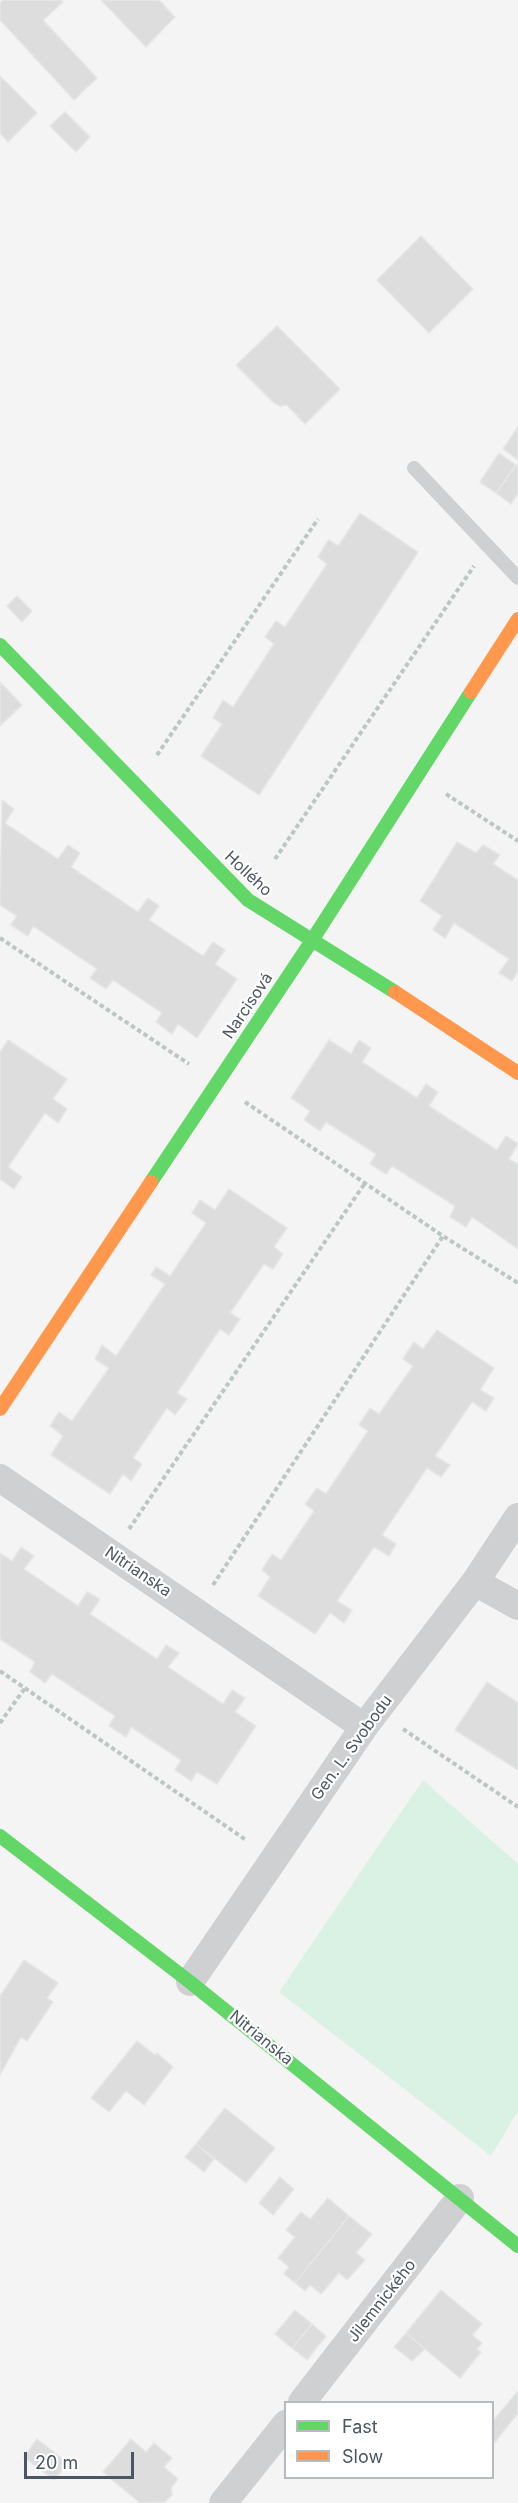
<!DOCTYPE html>
<html>
<head>
<meta charset="utf-8">
<style>
	body { margin:0 }
	#map { position:relative; width:518px; height:2503px; overflow:hidden; background:#f4f4f4; font-family:Inter,sans-serif }
	canvas { display:block }
	.legend { position:absolute; left:284px; top:2401px; width:210px; height:78px; box-sizing:border-box; background:#fff; border:2px solid #b7bbc0; margin:0; padding:8px 10px; list-style:none; font-size:18px; color:#4a5661 }
	.legend li { display:flex; align-items:center; gap:12px; height:30px }
	.legend b { width:30px; border:2px solid #b7bbc0 }
	.scale { position:absolute; left:24px; top:2452px; width:110px; height:27px; box-sizing:border-box; border:3px solid #4a5661; border-top:0; padding-left:8px; font-size:18px; line-height:21px; white-space:nowrap; color:#4a5661; -webkit-text-stroke:4px #fff; paint-order:stroke }
</style>
</head>
<body>
<div id="map">
<canvas width="518" height="2503"></canvas>
<ul class="legend">
<li><b style="height:8px;background:#63d668"></b>Fast</li>
<li><b style="height:8px;background:#ff974d"></b>Slow</li>
</ul>
<div class="scale">20 m</div>
</div>
<script>
const c = document.querySelector('canvas').getContext('2d');
c.lineJoin = 'round';
function paint(path, color) { c.fillStyle = color; c.fill(path, 'evenodd'); }
const shape = rows => new Path2D(rows.map(r => 'M' + r).join(''));
function strokePath(path, color, width, dash) { c.strokeStyle = color; c.lineWidth = width; c.lineCap = dash ? 'butt' : 'round'; c.setLineDash(dash || []); c.stroke(path); }
function drawText(font, color, halo, rows, align = 'center') {
  c.font = font + ' Inter,sans-serif'; c.lineWidth = 4.5; c.setLineDash([]); c.textBaseline = 'middle'; c.strokeStyle = halo; c.fillStyle = color; for (const [text, x, y, turn = 0] of rows) {
    c.save(); c.translate(x, y); c.rotate((+turn || 0) * Math.PI / 180); c.textAlign = isNaN(turn) ? turn : align; if (halo) c.strokeText(text, 0, 0); c.fillText(text, 0, 0); c.restore();
  }
}
paint(shape([
	[423,1780,518,1864,518,2111,491,2156,279,1992]
]), '#d9f2e3');
const building = shape([
	[3,0,61,0,63,2,43,20,97,78,74,100,0,20,0,3,3,0],
	[101,0,159,0,175,17,146,47,101,0],
	[0,76,37,113,8,142,0,133,0,76],
	[65,112,90,137,76,152,50,126,65,112],
	[421,236,473,289,429,333,377,280,421,236],
	[277,326,340,389,305,424,287,405,280,406,274,403,236,365,277,326],
	[518,427,518,460,503,449,518,427],
	[499,453,516,465,496,493,480,482,499,453],
	[516,465,518,466,518,493,511,504,496,493,516,465],
	[360,513,418,552,259,795,201,756,222,724,213,718,223,700,233,707,274,644,265,637,276,621,285,627,327,564,318,557,327,542,329,540,338,546,360,513],
	[17,596,32,611,22,622,7,606,17,596],
	[0,682,22,705,0,726,0,682],
	[2,800,14,809,5,823,58,859,68,845,80,853,71,867,138,912,148,898,159,906,149,920,203,956,213,942,225,950,215,964,237,979,197,1038,178,1024,172,1034,156,1022,162,1013,113,980,106,989,90,978,97,969,33,926,28,936,11,925,17,916,0,905,2,800],
	[457,842,476,853,483,845,500,855,493,864,518,880,518,971,512,981,499,973,509,959,454,923,445,938,433,930,442,916,420,901,457,842],
	[8,1040,67,1079,53,1099,67,1109,58,1123,45,1113,8,1167,22,1177,14,1189,0,1179,0,1052,8,1040],
	[329,1040,351,1054,359,1040,371,1048,362,1062,417,1098,426,1084,438,1092,429,1106,497,1150,506,1136,518,1144,509,1159,518,1164,518,1249,472,1217,466,1227,450,1217,455,1206,392,1166,386,1174,370,1164,376,1154,326,1122,320,1131,304,1120,310,1111,291,1098,329,1040],
	[229,1189,287,1228,274,1247,283,1254,273,1269,264,1264,230,1313,240,1319,229,1335,220,1329,177,1393,187,1399,175,1415,167,1408,133,1458,142,1464,131,1481,123,1474,110,1494,51,1455,63,1436,50,1426,59,1412,72,1421,109,1368,95,1359,102,1345,116,1356,165,1284,151,1275,156,1267,170,1276,206,1223,192,1213,200,1200,215,1210,229,1189],
	[437,1330,494,1368,480,1390,494,1398,486,1411,472,1402,435,1456,450,1465,441,1477,427,1468,382,1535,396,1544,389,1556,374,1547,337,1601,352,1610,344,1623,330,1613,315,1634,258,1596,270,1577,262,1570,272,1554,281,1560,314,1511,305,1504,317,1488,326,1494,368,1431,359,1425,370,1408,379,1414,413,1366,403,1359,414,1342,423,1349,437,1330],
	[21,1547,34,1556,24,1569,78,1606,87,1592,100,1599,90,1614,157,1659,166,1645,179,1653,168,1667,223,1704,232,1690,245,1698,235,1712,256,1726,217,1784,197,1772,191,1781,175,1770,181,1760,131,1727,126,1737,109,1726,115,1716,52,1674,45,1683,30,1672,35,1662,0,1639,0,1553,12,1561,21,1547],
	[487,1682,518,1703,518,1770,455,1730,487,1682],
	[24,1960,58,1983,47,1998,53,2002,27,2041,21,2037,0,2075,0,1996,24,1960],
	[137,2041,155,2055,157,2053,173,2067,144,2105,126,2091,109,2112,91,2098,137,2041],
	[225,2108,275,2148,246,2183,196,2144,225,2108],
	[196,2144,214,2159,204,2172,185,2157,196,2144],
	[280,2177,294,2189,273,2215,259,2203,280,2177],
	[328,2198,349,2216,295,2283,284,2274,289,2267,278,2258,295,2237,286,2230,301,2212,310,2219,328,2198],
	[349,2216,372,2234,356,2253,365,2260,347,2280,339,2273,321,2294,310,2285,305,2291,295,2283,349,2216],
	[441,2290,482,2324,472,2335,482,2343,477,2349,481,2352,460,2378,406,2333,441,2290],
	[295,2310,312,2324,292,2348,275,2334,295,2310],
	[312,2324,326,2336,307,2360,292,2348,312,2324],
	[406,2333,425,2349,412,2361,394,2347,406,2333],
	[518,2391,518,2413,492,2446,492,2422,518,2391],
	[37,2439,68,2463,54,2480,24,2457,37,2439],
	[131,2439,146,2452,154,2443,172,2458,164,2467,178,2479,171,2488,172,2495,165,2502,140,2503,103,2472,131,2439]
]);
paint(building, '#ddddde');
strokePath(building, '#e5e6e7', 1.5);
strokePath(shape([
	[157,755,318,519],
	[446,794,518,841],
	[275,859,474,566],
	[0,938,189,1064],
	[245,1102,443,1236,518,1283],
	[129,1529,365,1183],
	[213,1585,443,1236],
	[0,1671,246,1840],
	[0,1723,25,1688],
	[403,1729,518,1807]
]), '#bcc7c4', 4, [4.5, 3]);
strokePath(shape([
	[414,468,518,578]
]), '#ced0d2', 14);
strokePath(shape([
	[0,1478,364,1727],
	[475,1582,518,1606],
	[190,1982,364,1727,475,1582,518,1517],
	[302,2402,460,2198],
	[223,2503,286,2424]
]), '#ced0d2', 28);
strokePath(shape([
	[0,645,248,900,395,992],
	[151,1182,311,942,471,692],
	[0,1836,190,1982,518,2246]
]), '#63d668', 14);
strokePath(shape([
	[471,692,518,619],
	[395,992,518,1073],
	[0,1409,151,1182]
]), '#ff974d', 14);
drawText('16px', '#4a5661', '#fff', [
	["Hollého",248,874,43],
	["Narcisová",248,1006,-56],
	["Nitrianska",138,1572,34],
	["Gen. L. Svobodu",352,1748,-54],
	["Nitrianska",261,2038,39],
	["Jilemnického",382,2301,-52]
]);
</script>
</body>
</html>
